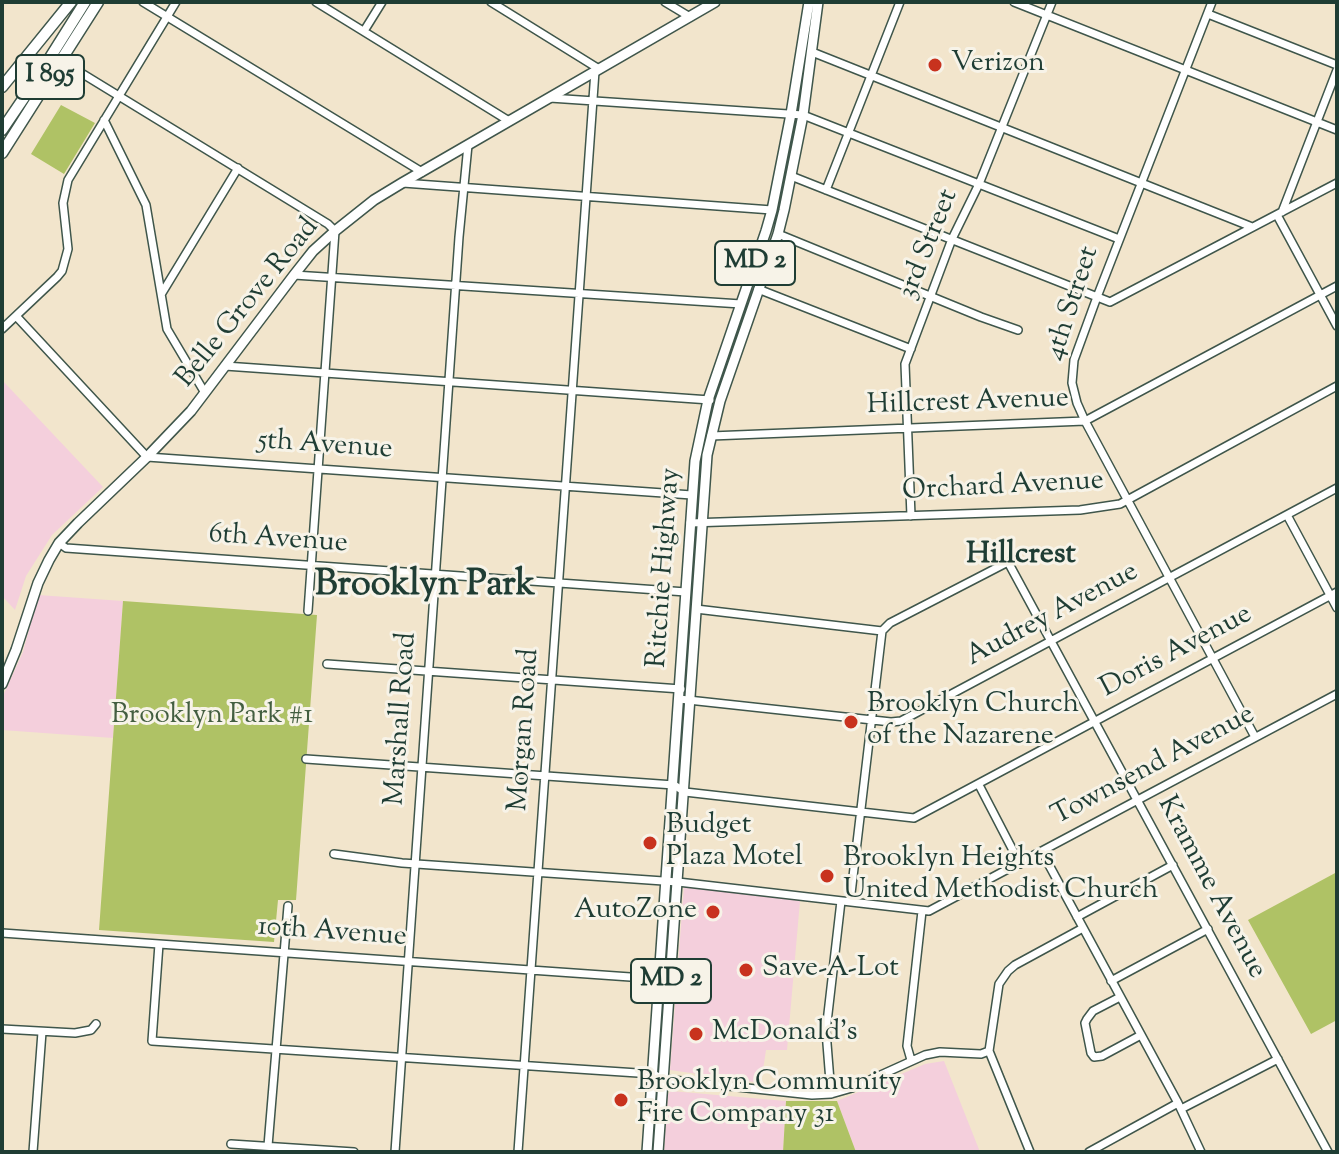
<!DOCTYPE html>
<html>
<head>
<meta charset="utf-8">
<style>
	body { margin:0 }
	#map { position:relative; width:1339px; height:1154px; overflow:hidden; background:#f2e5cc; font-family:"Sorts Mill Goudy",serif }
	canvas { display:block }
	.frame { position:absolute; inset:0; border:4px solid #1f3d34; pointer-events:none }
</style>
</head>
<body>
<div id="map">
<canvas width="1339" height="1154"></canvas>
<div class="frame"></div>
</div>
<script>
const c = document.querySelector('canvas').getContext('2d');
c.lineJoin = 'round';
function paint(path, color) { c.fillStyle = color; c.fill(path, 'evenodd'); }
const shape = rows => new Path2D(rows.map(r => 'M' + r).join(''));
function strokePath(path, color, width, dash) { c.strokeStyle = color; c.lineWidth = width; c.lineCap = dash ? 'butt' : 'round'; c.setLineDash(dash || []); c.stroke(path); }
function drawText(font, color, halo, rows, align = 'center') {
  c.font = font + ' "Sorts Mill Goudy",serif'; c.lineWidth = 6; c.setLineDash([]); c.textBaseline = 'middle'; c.strokeStyle = halo; c.fillStyle = color; for (const [text, x, y, turn = 0] of rows) {
    c.save(); c.translate(x, y); c.rotate((+turn || 0) * Math.PI / 180); c.textAlign = isNaN(turn) ? turn : align; if (halo) c.strokeText(text, 0, 0); c.fillText(text, 0, 0); c.restore();
  }
}
paint(shape([
	[2,380,103,487,52,535,26,576,15,610,2,596],
	[38,595,123,601,113,738,2,730,2,698,23,652],
	[684,886,800,901,787,1050,766,1050,761,1083,670,1070],
	[944,1061,980,1152,856,1152,837,1101,925,1064],
	[671,1091,786,1101,783,1152,664,1152,668,1094]
]), '#f4cfdc');
paint(shape([
	[61,105,95,123,64,174,31,154],
	[123,601,317,615,296,900,278,900,274,942,99,930],
	[1337,872,1337,1020,1311,1034,1248,920],
	[786,1101,837,1101,856,1152,783,1152]
]), '#afc265');
strokePath(shape([
	[2,170,3,169]
]), '#67b7e2', 2);
const minor = shape([
	[143,2,422,172],
	[316,2,509,121],
	[491,2,599,69],
	[665,2,690,17],
	[1014,2,1337,130],
	[1212,2,1097,297,1074,360,1072,383,1077,403,1085,421,1255,737],
	[1208,14,1337,65],
	[364,31,382,2],
	[812,52,1252,227],
	[78,71,328,224,335,231,308,611],
	[550,98,803,115,1119,239],
	[104,120,146,205,167,329,205,393],
	[791,176,1110,302,1337,183],
	[403,183,772,210],
	[826,190,900,2],
	[1282,212,1337,70],
	[1277,215,1337,326],
	[778,234,981,317,1018,330],
	[294,275,741,304],
	[758,289,911,349],
	[162,293,238,168],
	[16,316,147,457,692,495],
	[2,329,57,277,62,271,68,249,63,203,68,180,176,2],
	[225,366,710,400],
	[711,436,1085,421,1337,286],
	[1287,515,1337,608],
	[911,516,905,364,952,239,979,184,1052,2],
	[690,523,1080,510,1120,504,1337,386],
	[59,543,66,548,686,592],
	[696,609,882,631,890,623,1008,562,1328,1152],
	[327,664,681,689],
	[679,699,891,722,901,721,1337,488],
	[306,759,674,785,685,792,914,818,1337,592],
	[979,785,1020,864],
	[1042,852,1178,1103,1201,1152],
	[334,854,402,863,678,882,929,911,1337,694],
	[850,902,882,631],
	[1077,917,1173,865],
	[2,933,659,979],
	[159,944,152,1041,653,1074,663,1079,812,1095,831,1094,852,1088,925,1055,940,1052,981,1054,989,1051],
	[1111,981,1208,929],
	[1120,997,1093,1011,1087,1019,1085,1023,1091,1053,1094,1057,1102,1056,1141,1035],
	[2,1029,75,1033,91,1030,96,1024],
	[911,1060,907,1046,922,911],
	[831,1094,826,1031,841,901],
	[1181,1109,1278,1059],
	[231,1144,354,1152],
	[268,1146,288,906],
	[33,1152,42,1032],
	[395,1152,459,237,468,145],
	[518,1152,595,71],
	[1030,1152,989,1051,999,984,1008,971,1015,965,1083,928],
	[1089,1152,1178,1103]
]);
const major = shape([
	[2,684,16,650,38,583,49,560,59,543,78,523,147,457,191,411,294,275,313,251,335,231,374,200,402,183,715,2],
	[647,1152,695,461,708,400,766,231,772,210,791,114,809,2],
	[658,1152,707,455,720,401,778,234,784,210,803,115,818,2]
]);
const highway = shape([
	[2,87,71,2],
	[2,130,36,80,85,2],
	[2,153,98,2]
]);
strokePath(minor, '#3f564b', 10);
strokePath(major, '#3f564b', 12);
strokePath(highway, '#3f564b', 13);
strokePath(minor, '#fff', 7);
strokePath(major, '#fff', 9);
strokePath(highway, '#fff', 10);
for (const [x, y, r, color] of [
	[935,65,8,"#c8321e"],
	[851,722,8,"#c8321e"],
	[650,843,8,"#c8321e"],
	[827,876,8,"#c8321e"],
	[713,912,8,"#c8321e"],
	[746,970,8,"#c8321e"],
	[696,1034,8,"#c8321e"],
	[621,1100,8,"#c8321e"]
]) { const dot = new Path2D(); dot.arc(x, y, r, 0, 2 * Math.PI); c.fillStyle = color; c.fill(dot); strokePath(dot, '#f7f3e8', 3); }
for (const [x, y, w] of [
	[50,77,68],
	[755,263,80],
	[671,981,80]
]) { const box = new Path2D(); box.roundRect(x - w / 2, y - 22, w, 44, 6); c.fillStyle = '#f7f3e8'; c.fill(box); strokePath(box, '#1f3d34', 2); }
drawText('bold 26px', '#1f3d34', null, [
	["I 895",50,77],
	["MD 2",755,263],
	["MD 2",671,981]
]);
drawText('28px', '#1f3d34', '#f7f3e8', [
	["Verizon",951,65],
	["Brooklyn Church",867,706],
	["of the Nazarene",867,738],
	["Budget",666,827],
	["Plaza Motel",666,859],
	["Brooklyn Heights",843,860],
	["United Methodist Church",843,892],
	["AutoZone",697,912,"right"],
	["Save-A-Lot",762,970],
	["McDonald's",712,1034],
	["Brooklyn Community",637,1084],
	["Fire Company 31",637,1116]
], 'left');
drawText('28px', '#1f3d34', '#f7f3e8', [
	["3rd Street",930,245,-68],
	["Belle Grove Road",249,304,-51],
	["4th Street",1074,304,-72],
	["Hillcrest Avenue",968,404,-2],
	["5th Avenue",325,447,4],
	["Orchard Avenue",1003,488,-3],
	["6th Avenue",278,541,4],
	["Ritchie Highway",666,568,-86],
	["Audrey Avenue",1053,616,-28],
	["Doris Avenue",1177,653,-28],
	["Marshall Road",403,719,-86],
	["Morgan Road",526,730,-86],
	["Townsend Avenue",1154,767,-28],
	["Kramme Avenue",1210,888,62],
	["10th Avenue",332,934,4]
]);
drawText('28px', '#435e40', '#f7f3e8', [
	["Brooklyn Park #1",212,717]
]);
drawText('bold 30px', '#1f3d34', '#f7f3e8', [
	["Hillcrest",1021,557]
]);
drawText('bold 36px', '#1f3d34', '#f7f3e8', [
	["Brooklyn Park",425,588]
]);
</script>
</body>
</html>
